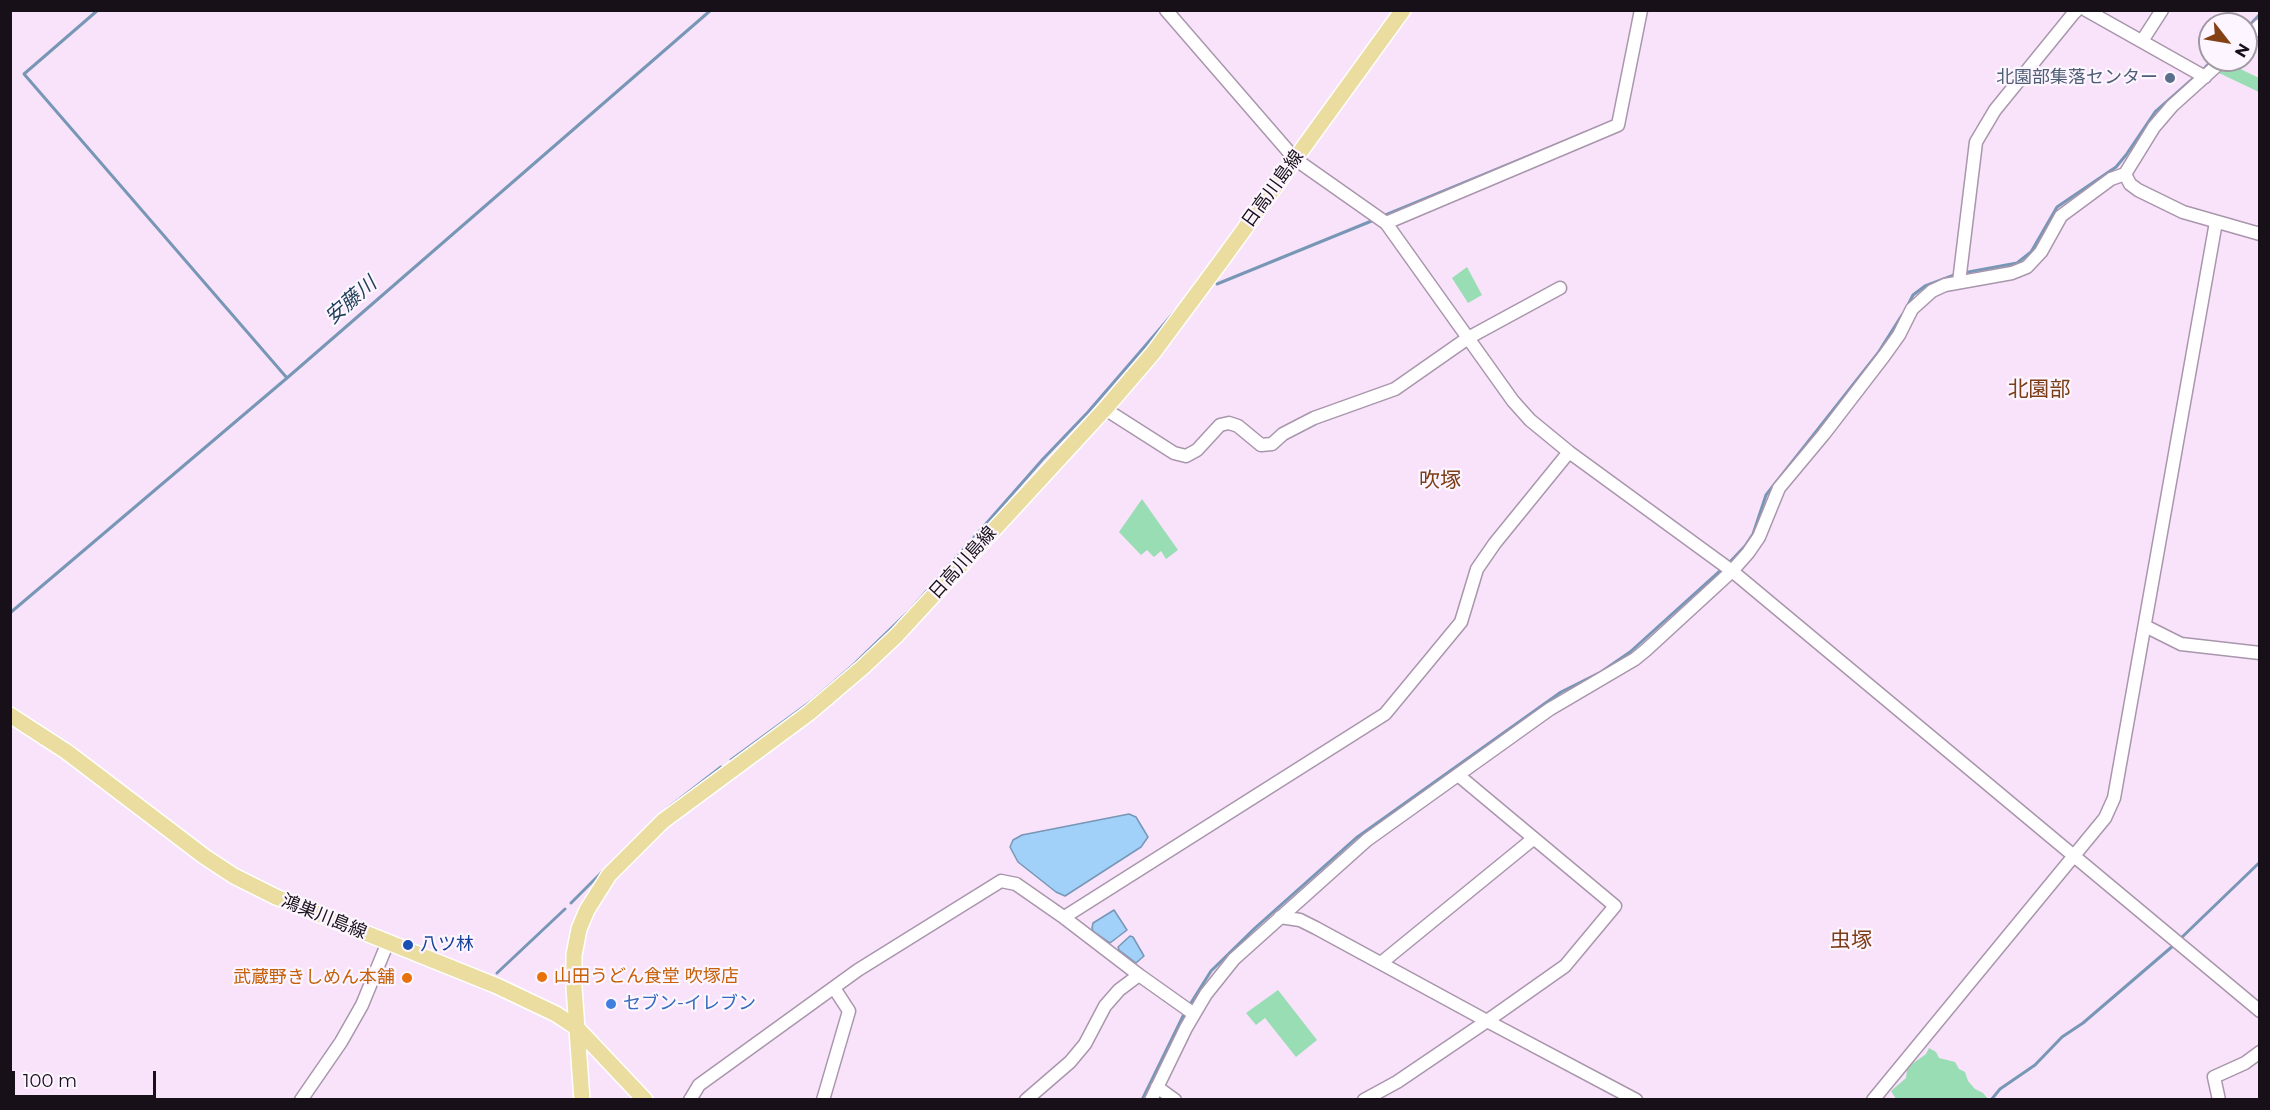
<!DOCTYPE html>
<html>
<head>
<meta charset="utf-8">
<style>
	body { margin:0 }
	#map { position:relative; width:2270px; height:1110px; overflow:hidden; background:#f8e3fb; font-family:Montserrat,sans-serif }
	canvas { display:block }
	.frame { position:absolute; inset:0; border:12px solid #171018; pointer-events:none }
	.north { position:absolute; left:2198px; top:12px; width:60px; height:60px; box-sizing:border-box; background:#fdf5ff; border:2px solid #a199a3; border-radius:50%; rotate:121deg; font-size:16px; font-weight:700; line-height:24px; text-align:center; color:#171018 }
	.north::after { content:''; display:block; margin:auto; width:21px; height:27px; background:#854116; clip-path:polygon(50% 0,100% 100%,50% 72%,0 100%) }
	.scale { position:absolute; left:12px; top:1071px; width:144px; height:27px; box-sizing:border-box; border:3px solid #171018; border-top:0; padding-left:8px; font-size:18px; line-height:21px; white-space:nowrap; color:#171018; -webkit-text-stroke:4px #fdf5ff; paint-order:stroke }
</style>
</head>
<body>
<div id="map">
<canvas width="2270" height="1110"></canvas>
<div class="frame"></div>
<div class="north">N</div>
<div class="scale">100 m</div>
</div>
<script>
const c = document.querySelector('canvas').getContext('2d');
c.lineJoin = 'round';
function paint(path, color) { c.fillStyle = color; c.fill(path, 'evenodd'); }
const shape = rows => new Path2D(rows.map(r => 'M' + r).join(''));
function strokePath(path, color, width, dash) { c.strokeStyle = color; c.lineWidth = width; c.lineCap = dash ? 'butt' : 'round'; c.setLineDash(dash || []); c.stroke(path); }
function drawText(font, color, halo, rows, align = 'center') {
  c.font = font + ' Montserrat,"Noto Sans JP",sans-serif'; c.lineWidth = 4.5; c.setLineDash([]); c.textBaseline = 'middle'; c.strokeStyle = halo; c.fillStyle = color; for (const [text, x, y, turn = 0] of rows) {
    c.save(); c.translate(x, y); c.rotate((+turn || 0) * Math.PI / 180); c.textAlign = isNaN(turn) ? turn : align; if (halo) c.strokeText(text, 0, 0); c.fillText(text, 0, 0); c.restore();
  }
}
paint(shape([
	[2228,63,2259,78,2259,92,2219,73],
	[1467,267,1482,295,1468,303,1452,278],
	[1142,499,1178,550,1166,559,1161,551,1154,557,1147,550,1141,555,1119,532],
	[1278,990,1317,1040,1296,1057,1265,1018,1256,1025,1246,1013],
	[1929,1048,1936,1052,1939,1058,1955,1062,1959,1069,1965,1072,1968,1081,1975,1089,1983,1093,1988,1099,1896,1099,1891,1091,1906,1078,1907,1070,1912,1064,1926,1054]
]), '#98ddb3');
const water = shape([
	[1129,814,1136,817,1148,837,1141,847,1065,896,1056,892,1018,862,1010,847,1013,840,1022,835,1129,814],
	[1114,910,1127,930,1110,943,1093,931,1092,928,1093,923,1114,910],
	[1130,936,1133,937,1144,956,1136,963,1119,950,1118,947,1130,936]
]);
paint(water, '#a1d0f8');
strokePath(water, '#7896b5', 1.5);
strokePath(shape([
	[98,10,24,74,287,378],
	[2246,29,2260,14],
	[2201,72,2212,60],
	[1383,216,1585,133],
	[1963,273,2017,263,2031,252,2057,207,2116,167,2126,155,2155,112,2196,76],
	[1217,284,1374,220],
	[1907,307,1913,295,1925,286,1957,274],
	[1728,564,1745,546,1753,534,1766,495,1878,353,1902,315],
	[10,613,287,378,711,10],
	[731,760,813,700,851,667,910,610,1043,459,1088,412,1177,309],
	[668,808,721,767],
	[571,903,635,839],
	[2179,940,2260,862],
	[497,973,565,909],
	[1189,1006,1211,971,1255,928,1356,838,1561,692,1601,672,1630,652,1723,568],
	[1142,1100,1185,1012],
	[1991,1100,2000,1089,2035,1065,2062,1037,2083,1023,2174,945]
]), '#7896b5', 3);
const minor = shape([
	[1166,10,1295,159,1386,223,1513,401,1530,420,1569,452,1732,571,2260,1011],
	[2086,10,2205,77],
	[2246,39,2260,25],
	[2142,41,2162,10],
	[2125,174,2130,184,2138,190,2183,212,2260,234],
	[1386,223,1618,125,1641,10],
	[1959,282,1976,142,1995,110,2073,14,2077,10],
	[1105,409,1174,453,1186,456,1197,450,1220,425,1229,423,1238,426,1261,445,1272,444,1283,434,1314,418,1395,389,1468,338,1560,288],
	[2145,626,2181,644,2260,653],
	[1062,916,1139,975],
	[1280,917,1300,920,1316,928,1487,1021,1636,1100],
	[1381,963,1533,839],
	[1157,1087,1175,1100],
	[301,1100,341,1042,362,1005,388,942],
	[690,1100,699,1085,858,970,1001,881,1016,884,1062,916,1066,916,1385,714,1461,622,1477,569,1495,543,1569,452],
	[823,1100,849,1011,834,988],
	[1026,1100,1070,1062,1085,1044,1105,1006,1119,990,1139,975,1194,1014],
	[1151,1100,1186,1028,1206,994,1234,959,1367,840,1550,709,1635,659,1646,650,1732,571,1748,553,1759,537,1779,488,1824,434,1884,356,1899,335,1912,309,1932,291,1945,285,2012,273,2027,267,2041,252,2061,216,2111,179,2125,174,2154,127,2172,106,2223,60],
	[1364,1100,1397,1082,1487,1021,1565,966,1615,906,1458,775],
	[1873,1100,2105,818,2114,798,2216,222],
	[2219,1100,2214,1077,2245,1063,2260,1052]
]);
const major = shape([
	[10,715,67,752,205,857,234,876,276,897,497,986,556,1014,577,1028,645,1100],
	[582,1100,574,987,574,955,579,929,587,910,609,875,663,821,809,713,863,667,897,635,1105,409,1153,353,1219,264,1403,10]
]);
strokePath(minor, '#a996ac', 15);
strokePath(major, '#fff', 18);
strokePath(minor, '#fff', 12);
strokePath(major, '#ebdca0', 15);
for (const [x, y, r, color] of [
	[2170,78,6,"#5c6f8a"],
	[408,945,6,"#1a4fb4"],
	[542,977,6,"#e8710a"],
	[407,978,6,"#e8710a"],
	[611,1004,6,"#3f7fe0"]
]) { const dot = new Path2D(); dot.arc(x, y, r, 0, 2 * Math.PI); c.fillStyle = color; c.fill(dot); strokePath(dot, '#fdf5ff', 2); }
drawText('18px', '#4e5e75', '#fdf5ff', [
	["北園部集落センター",2158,78]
], 'right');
drawText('18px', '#171018', '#fdf5ff', [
	["日高川島線",1273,189,-54],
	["日高川島線",963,563,-48],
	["鴻巣川島線",324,917,22]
]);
drawText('18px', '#164399', '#fdf5ff', [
	["八ツ林",420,945]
], 'left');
drawText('18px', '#c56008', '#fdf5ff', [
	["山田うどん食堂 吹塚店",554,977],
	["武蔵野きしめん本舗",395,978,"right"]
], 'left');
drawText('18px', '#366cbe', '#fdf5ff', [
	["セブン-イレブン",623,1004]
], 'left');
drawText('italic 20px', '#1b3d58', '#fdf5ff', [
	["安藤川",351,301,-41]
]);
drawText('21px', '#7c3e17', '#fdf5ff', [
	["北園部",2039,390],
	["吹塚",1440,481],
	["虫塚",1851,941]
]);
</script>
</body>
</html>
